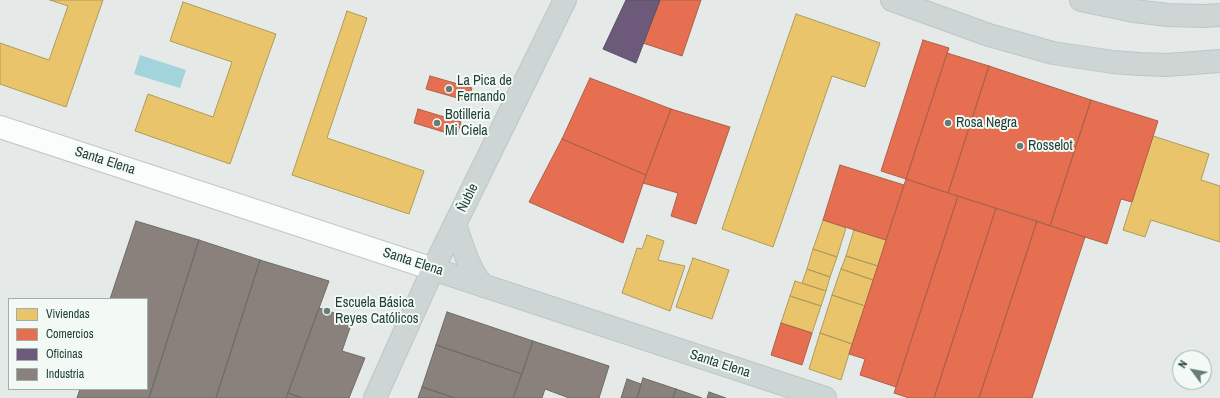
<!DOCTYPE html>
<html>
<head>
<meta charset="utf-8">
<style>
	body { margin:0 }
	#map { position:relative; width:1220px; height:398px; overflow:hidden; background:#e5eae8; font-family:"Archivo Narrow",sans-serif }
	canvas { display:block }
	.legend { position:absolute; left:8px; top:298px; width:140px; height:92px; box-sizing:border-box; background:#f3faf6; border:1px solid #9fb0aa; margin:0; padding:5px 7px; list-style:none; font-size:12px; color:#214037 }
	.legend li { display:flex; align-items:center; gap:8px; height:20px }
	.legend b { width:20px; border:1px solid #9fb0aa }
	.north { position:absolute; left:1172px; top:350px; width:40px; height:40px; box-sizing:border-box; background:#f3faf6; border:1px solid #9fb0aa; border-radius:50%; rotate:302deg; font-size:11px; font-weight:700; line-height:16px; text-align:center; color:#214037 }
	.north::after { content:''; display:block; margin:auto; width:14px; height:18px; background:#667c75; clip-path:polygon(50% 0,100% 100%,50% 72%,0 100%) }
</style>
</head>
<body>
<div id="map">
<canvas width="1220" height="398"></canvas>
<ul class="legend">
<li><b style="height:11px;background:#e9c46a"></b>Viviendas</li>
<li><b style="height:11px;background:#e76f51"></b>Comercios</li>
<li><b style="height:11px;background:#6d597a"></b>Oficinas</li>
<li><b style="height:11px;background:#8a817c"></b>Industria</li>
</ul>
<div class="north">N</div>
</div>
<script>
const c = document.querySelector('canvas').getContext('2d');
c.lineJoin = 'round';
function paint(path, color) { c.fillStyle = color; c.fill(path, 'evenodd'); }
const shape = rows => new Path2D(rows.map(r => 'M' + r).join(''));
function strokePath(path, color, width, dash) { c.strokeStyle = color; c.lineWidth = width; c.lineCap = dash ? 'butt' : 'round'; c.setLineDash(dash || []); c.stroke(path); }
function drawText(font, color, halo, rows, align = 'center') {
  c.font = font + ' "Archivo Narrow",sans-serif'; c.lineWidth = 4; c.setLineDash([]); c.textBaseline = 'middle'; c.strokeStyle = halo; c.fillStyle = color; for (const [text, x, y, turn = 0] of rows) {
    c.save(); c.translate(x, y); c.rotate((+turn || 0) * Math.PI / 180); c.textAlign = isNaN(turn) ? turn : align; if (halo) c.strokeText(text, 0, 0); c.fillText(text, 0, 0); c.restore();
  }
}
paint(shape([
	[140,55,186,70,180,88,134,74]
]), '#a3d4db');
const homes = shape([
	[50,0,103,0,66,107,0,84,0,43,49,60,68,6,50,0],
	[183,2,276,34,230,164,135,131,148,94,213,117,232,62,170,41,183,2],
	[347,11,367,18,327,138,424,171,409,214,292,175,347,11],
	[796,14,880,43,865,87,832,76,773,247,722,229,796,14],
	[1153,136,1209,154,1201,180,1220,186,1220,242,1151,220,1145,237,1123,230,1153,136],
	[823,220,846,228,837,257,813,249,823,220],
	[854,230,886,240,878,266,846,256,854,230],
	[647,235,664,241,658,260,685,266,670,311,622,293,637,248,642,249,647,235],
	[813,249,837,257,830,277,807,269,813,249],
	[846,256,878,266,873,280,841,269,846,256],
	[693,258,729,270,712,319,676,307,693,258],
	[807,269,830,277,826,291,802,283,807,269],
	[841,269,873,280,865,306,832,295,841,269],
	[795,281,826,291,821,306,790,296,795,281],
	[832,295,865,306,852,344,820,333,832,295],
	[790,296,821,306,812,333,781,323,790,296],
	[820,333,852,344,841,380,809,369,820,333]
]);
paint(homes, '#e9c46a');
strokePath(homes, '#ad9c5b', 1);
const shops = shape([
	[660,0,701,0,682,56,643,43,660,0],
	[923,40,949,48,906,179,881,171,923,40],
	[947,53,989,66,948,193,906,179,947,53],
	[989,66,1091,100,1050,226,948,193,989,66],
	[430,76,472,88,468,101,426,89,430,76],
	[590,78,671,109,646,175,562,139,590,78],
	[1091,100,1158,121,1132,202,1121,199,1107,244,1050,226,1091,100],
	[418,109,461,122,457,136,414,123,418,109],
	[671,109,730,127,696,224,671,216,678,193,643,183,671,109],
	[562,139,646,175,623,243,529,202,562,139],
	[840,165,904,185,886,240,823,220,840,165],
	[906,179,958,196,896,387,860,375,865,359,849,354,906,179],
	[958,196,996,208,934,398,909,398,894,393,958,196],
	[996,208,1037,221,979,398,934,398,996,208],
	[1037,221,1085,237,1032,398,979,398,1037,221],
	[781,323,812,333,802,365,771,355,781,323]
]);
paint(shops, '#e76f51');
strokePath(shops, '#ac6149', 1);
const offices = shape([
	[626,0,660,0,636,63,603,49,626,0]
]);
paint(offices, '#6d597a');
strokePath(offices, '#565266', 1);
const industry = shape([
	[136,221,199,240,149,398,77,398,80,389,147,389,147,299,110,299,136,221],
	[199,240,260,260,216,398,149,398,199,240],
	[260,260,329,281,286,398,216,398,260,260],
	[319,308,353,319,342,351,365,358,349,398,302,398,288,393,319,308],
	[447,312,533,341,522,374,436,345,447,312],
	[533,341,609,366,599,398,569,398,545,389,542,398,513,398,533,341],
	[436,345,522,374,513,398,455,398,422,387,436,345],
	[643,378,676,389,673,398,637,398,643,378],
	[627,379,641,384,637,398,621,398,627,379],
	[422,387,455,398,418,398,422,387],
	[676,389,702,398,673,398,676,389],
	[709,392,726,398,707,398,709,392],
	[288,393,302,398,286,398,288,393]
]);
paint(industry, '#8a817c');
strokePath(industry, '#6a6e67', 1);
const minor = shape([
	[0,127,433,269]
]);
const major = shape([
	[892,0,989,35,1053,53,1113,62,1139,64,1167,65,1220,61],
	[1081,0,1134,11,1168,15,1203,16,1220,15],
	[455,225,467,259,474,273,483,286],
	[433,269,825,398],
	[375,398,433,269,565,0]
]);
strokePath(minor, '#c2c7c5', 24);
strokePath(major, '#bcc7c4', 24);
strokePath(minor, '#fbfcfc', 22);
strokePath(major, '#cdd6d4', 22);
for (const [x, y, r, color] of [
	[449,89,4,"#667c75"],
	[437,123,4,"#667c75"],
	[948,123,4,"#667c75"],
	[1020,146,4,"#667c75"],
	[327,311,4,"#667c75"]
]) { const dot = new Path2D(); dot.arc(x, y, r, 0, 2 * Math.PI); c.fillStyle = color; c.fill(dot); strokePath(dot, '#f3faf6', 1.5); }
drawText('14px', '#214037', '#f3faf6', [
	["La Pica de",457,81],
	["Fernando",457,97],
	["Botilleria",445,115],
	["Mi Ciela",445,131],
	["Rosa Negra",956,123],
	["Rosselot",1028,146],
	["Escuela Básica",335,303],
	["Reyes Católicos",335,319]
], 'left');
drawText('14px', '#214037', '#f3faf6', [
	["Santa Elena",105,161,18],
	["Ñuble",468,198,-64],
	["Santa Elena",413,262,18],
	["Santa Elena",720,364,18]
]);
</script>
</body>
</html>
